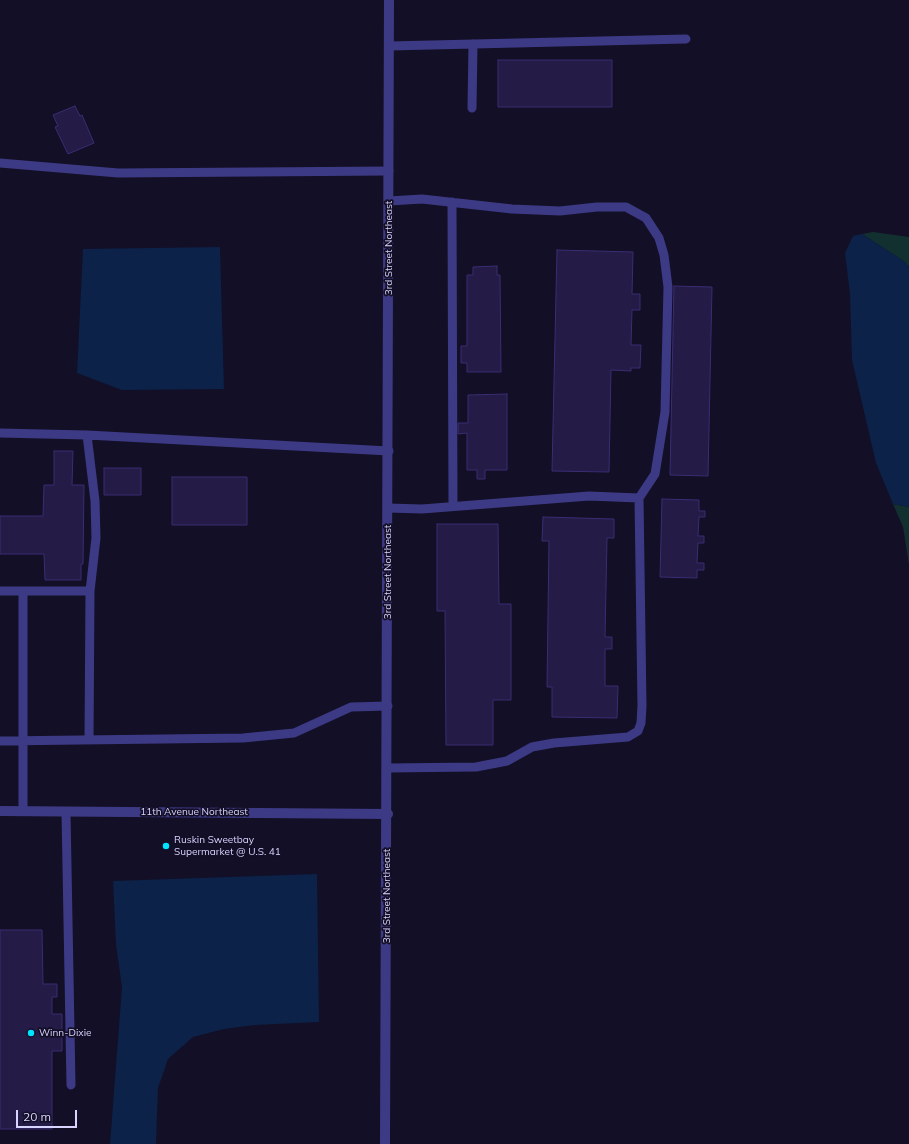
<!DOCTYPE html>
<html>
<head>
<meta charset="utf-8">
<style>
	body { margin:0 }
	#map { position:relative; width:909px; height:1144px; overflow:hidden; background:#130f26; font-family:Mulish,sans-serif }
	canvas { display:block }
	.scale { position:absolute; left:16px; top:1110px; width:61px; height:18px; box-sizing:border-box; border:2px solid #d9d4ff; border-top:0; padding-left:5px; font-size:12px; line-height:14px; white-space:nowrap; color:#d9d4ff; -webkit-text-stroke:3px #130f26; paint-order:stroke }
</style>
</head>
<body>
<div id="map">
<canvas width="909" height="1144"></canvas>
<div class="scale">20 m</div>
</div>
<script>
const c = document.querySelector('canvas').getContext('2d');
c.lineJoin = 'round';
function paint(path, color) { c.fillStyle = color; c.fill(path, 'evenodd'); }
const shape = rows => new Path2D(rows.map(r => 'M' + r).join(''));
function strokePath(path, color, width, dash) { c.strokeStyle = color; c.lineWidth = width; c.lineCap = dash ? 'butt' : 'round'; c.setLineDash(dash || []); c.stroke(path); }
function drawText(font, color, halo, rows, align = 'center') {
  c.font = font + ' Mulish,sans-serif'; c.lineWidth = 3.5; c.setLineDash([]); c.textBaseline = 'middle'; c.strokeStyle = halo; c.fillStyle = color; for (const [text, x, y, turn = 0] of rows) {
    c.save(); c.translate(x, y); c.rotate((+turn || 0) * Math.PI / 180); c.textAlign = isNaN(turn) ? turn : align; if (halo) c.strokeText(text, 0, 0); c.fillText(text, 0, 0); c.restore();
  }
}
paint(shape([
	[873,232,909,237,909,267,905,262,862,234],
	[893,504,909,507,909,565,903,527]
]), '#12302f');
paint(shape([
	[862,234,905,262,909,267,909,507,893,504,876,463,852,360,850,294,845,253,853,236],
	[220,247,224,389,122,390,77,373,83,249],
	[317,874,319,1022,255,1025,224,1029,193,1037,168,1059,158,1088,156,1144,110,1144,122,987,116,945,113,881]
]), '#0c2248');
const building = shape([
	[498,60,612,60,612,107,498,107,498,60],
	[75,106,80,116,82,115,94,143,68,154,55,127,58,126,53,115,75,106],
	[557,250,633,252,632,294,640,294,640,310,632,310,631,345,641,345,640,368,631,368,631,371,611,370,609,472,552,471,557,250],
	[497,266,497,275,500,275,501,372,467,372,467,363,461,363,461,346,467,346,467,275,473,275,473,267,497,266],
	[674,286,712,287,708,476,670,475,674,286],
	[507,394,507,470,485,470,485,479,477,479,477,470,467,470,467,433,458,434,458,423,468,423,468,395,507,394],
	[54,451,73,451,72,485,84,485,83,564,81,564,81,580,45,580,44,554,0,554,0,516,43,516,44,485,54,485,54,451],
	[104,468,141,468,141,495,104,495,104,468],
	[172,477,247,477,247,525,172,525,172,477],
	[662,499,699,500,699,511,705,511,705,517,699,517,698,536,704,536,704,543,698,543,697,563,704,563,704,570,697,570,697,578,660,577,662,499],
	[543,517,614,519,614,538,607,538,605,637,612,637,612,649,605,649,605,686,618,686,617,718,552,717,552,687,547,687,549,541,542,541,543,517],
	[437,524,498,524,499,604,511,604,511,700,493,700,493,745,446,745,445,611,437,611,437,524],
	[0,930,42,930,43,984,57,984,57,997,52,997,52,1014,62,1014,62,1051,52,1051,52,1129,0,1129,0,930]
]);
paint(building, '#241b47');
strokePath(building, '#3b2d73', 1);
strokePath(shape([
	[389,46,686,39],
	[472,108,473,44],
	[0,163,118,173,389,171],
	[452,202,453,506],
	[0,433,87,435,389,451],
	[87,435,95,501,96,538,90,591,89,740],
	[388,508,422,509,589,496,639,498],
	[0,591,23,591,23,811],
	[23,591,90,591],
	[0,741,243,738,294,733,351,707,388,706],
	[388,768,476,767,507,761,532,747,554,743,628,737,638,731,641,723,642,706,639,498,655,474,665,412,668,287,664,255,659,238,646,218,626,207,597,207,560,211,512,209,422,199,389,201],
	[66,812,71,1085]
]), '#3d3a85', 9);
strokePath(shape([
	[0,811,388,814],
	[385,1144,389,0]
]), '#3d3a85', 10);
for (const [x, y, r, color] of [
	[166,846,4,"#00e5ff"],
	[31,1033,4,"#00e5ff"]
]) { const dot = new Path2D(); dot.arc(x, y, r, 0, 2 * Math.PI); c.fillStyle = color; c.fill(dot); strokePath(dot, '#130f26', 1.5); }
drawText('10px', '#d9d4ff', '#130f26', [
	["3rd Street Northeast",389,248,-90],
	["3rd Street Northeast",388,572,-90],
	["11th Avenue Northeast",194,812],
	["3rd Street Northeast",387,896,-90]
]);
drawText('10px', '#d9d4ff', '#130f26', [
	["Ruskin Sweetbay",174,840],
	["Supermarket @ U.S. 41",174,852],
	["Winn-Dixie",39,1033]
], 'left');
</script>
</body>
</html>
